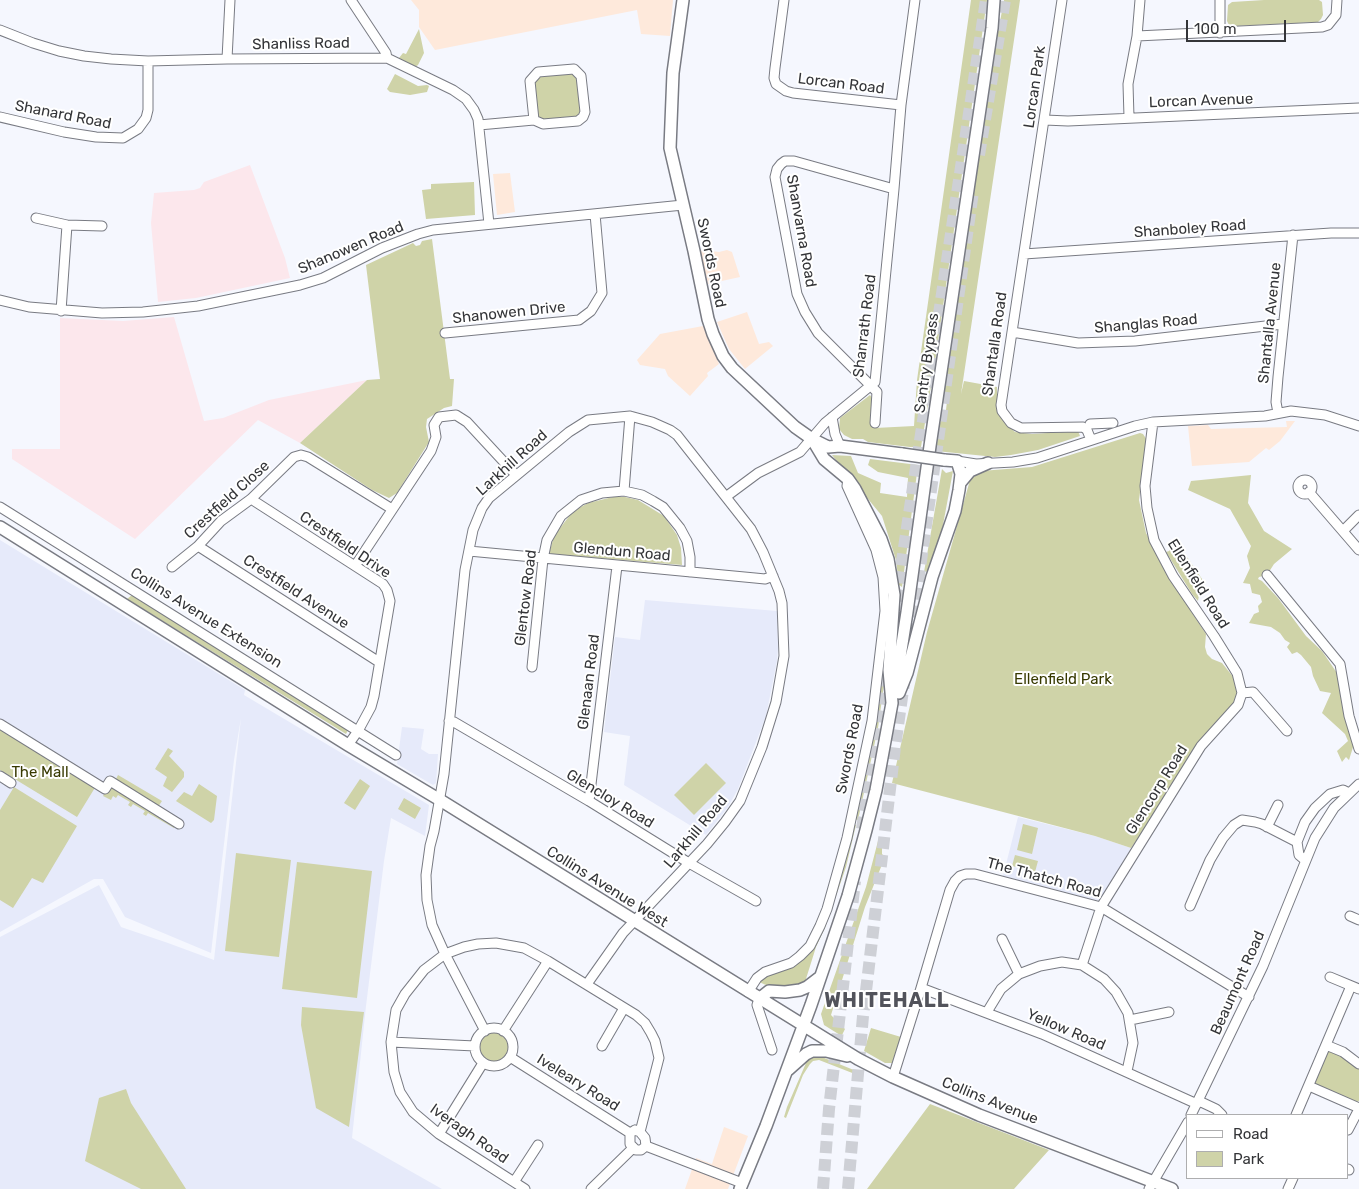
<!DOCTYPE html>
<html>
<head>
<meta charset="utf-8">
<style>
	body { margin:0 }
	#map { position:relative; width:1359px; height:1189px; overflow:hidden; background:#f5f7fe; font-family:Rubik,sans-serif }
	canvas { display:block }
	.legend { position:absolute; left:1186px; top:1114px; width:162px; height:65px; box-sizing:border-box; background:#fff; border:1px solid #aeaeaf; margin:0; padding:6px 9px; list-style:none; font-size:15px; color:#343538 }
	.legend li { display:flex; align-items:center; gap:10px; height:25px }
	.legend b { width:25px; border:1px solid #aeaeaf }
	.scale { position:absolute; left:1186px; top:20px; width:100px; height:22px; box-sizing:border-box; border:2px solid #343538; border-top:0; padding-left:6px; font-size:15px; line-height:18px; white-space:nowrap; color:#343538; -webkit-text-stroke:4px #fff; paint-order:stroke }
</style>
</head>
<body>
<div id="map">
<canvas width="1359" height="1189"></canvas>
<ul class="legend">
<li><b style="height:6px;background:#fff"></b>Road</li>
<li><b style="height:14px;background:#cfd3a8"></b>Park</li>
</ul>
<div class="scale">100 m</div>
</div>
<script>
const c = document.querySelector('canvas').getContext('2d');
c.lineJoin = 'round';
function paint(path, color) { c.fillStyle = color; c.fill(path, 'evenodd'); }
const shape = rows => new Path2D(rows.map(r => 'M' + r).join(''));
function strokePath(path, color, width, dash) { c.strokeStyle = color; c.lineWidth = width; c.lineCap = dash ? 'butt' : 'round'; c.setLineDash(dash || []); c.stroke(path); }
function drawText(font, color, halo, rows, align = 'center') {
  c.font = font + ' Rubik,sans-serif'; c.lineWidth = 4; c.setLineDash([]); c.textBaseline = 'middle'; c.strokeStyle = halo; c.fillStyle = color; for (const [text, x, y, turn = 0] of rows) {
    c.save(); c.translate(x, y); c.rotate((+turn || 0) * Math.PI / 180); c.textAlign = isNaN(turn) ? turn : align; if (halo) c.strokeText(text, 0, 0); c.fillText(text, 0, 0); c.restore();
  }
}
paint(shape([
	[411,0,673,0,670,36,641,34,637,10,435,50,419,27,419,10],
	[510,173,515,212,497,215,493,174],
	[704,250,719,252,727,250,732,252,740,277,708,284,700,251],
	[747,312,759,344,769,342,773,346,745,369,729,349,717,322],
	[703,326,719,364,707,373,708,376,690,396,668,376,665,369,640,365,637,360,660,334],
	[1286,421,1295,421,1280,441,1269,450,1266,448,1249,462,1192,466,1188,426,1208,425,1211,429,1287,427],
	[724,1127,748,1136,728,1189,685,1189,696,1158,712,1164]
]), '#fee9db');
paint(shape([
	[250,165,285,258,290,278,196,298,158,302,151,223,154,193,194,190,200,188,204,182],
	[174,317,204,421,223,418,269,400,367,380,300,443,258,420,135,539,12,459,12,449,60,449,60,318,123,321]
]), '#fce7ec');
paint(shape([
	[0,540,245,690,244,695,429,805,425,836,391,818,384,861,366,1006,352,1138,442,1189,0,1189,0,937,99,885,121,927,168,943,214,960,241,718,234,760,211,953,125,917,103,879,94,879,0,932],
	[645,600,777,611,778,648,777,661,766,716,738,789,728,807,706,835,624,785,630,736,604,732,615,637,640,640],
	[402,727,424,729,421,749,429,754,438,754,436,783,433,785,397,764],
	[1018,817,1095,836,1131,848,1115,876,1099,900,1094,900,1003,876]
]), '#e6eafa');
paint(shape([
	[971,0,987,0,935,362,921,447,910,447,868,442,863,439,852,439,844,435,839,429,840,418,870,395,872,398,870,423,875,428,914,426,917,380],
	[1004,0,1020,0,961,394,964,381,997,387,997,403,1006,424,1015,432,1032,434,1078,431,1080,436,1038,450,1011,455,995,457,936,451,941,417,946,410,947,401,943,395,989,81],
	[1264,0,1319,0,1322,2,1323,15,1321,19,1318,22,1236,26,1229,25,1227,21,1228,5,1232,2],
	[419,29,424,53,418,65,415,67,399,58,403,53,406,54],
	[573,72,578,78,581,111,576,117,571,118,543,121,537,116,534,83,542,74],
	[395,74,418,86,427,85,429,86,427,92,410,95,390,92,387,89],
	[474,182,475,215,426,219,422,190,431,189,431,184],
	[432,239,450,379,454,379,452,406,444,408,427,419,426,427,429,442,397,493,389,498,372,490,300,443,367,380,380,379,366,265,413,243,416,246,420,245,422,241],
	[1140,433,1143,434,1147,440,1139,500,1146,533,1181,596,1206,634,1205,647,1207,654,1212,659,1222,663,1243,689,1131,848,1095,836,892,783,927,632,970,480,981,471,1032,467],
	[832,455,851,456,858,473,881,483,880,493,907,497,908,478,878,472,868,465,870,459,918,465,902,587,899,585,896,560,882,516],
	[942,469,946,473,953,471,940,541,929,571,924,572],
	[1251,475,1248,503,1264,531,1292,549,1274,564,1267,575,1259,577,1258,579,1262,581,1278,598,1306,636,1322,651,1337,673,1340,684,1343,710,1348,717,1354,744,1349,760,1346,757,1342,762,1337,751,1348,741,1345,734,1322,713,1331,693,1320,691,1313,676,1311,667,1301,655,1297,652,1292,654,1287,647,1290,643,1285,640,1280,633,1271,627,1249,623,1254,614,1259,612,1258,606,1262,602,1260,595,1252,593,1250,584,1243,583,1250,568,1247,556,1251,546,1230,509,1188,490,1191,481],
	[613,497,625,497,638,500,664,516,677,535,681,548,682,565,549,554,554,536,570,515,579,508,588,503],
	[1170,547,1183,551,1202,579,1198,601,1192,594,1166,552,1169,551],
	[132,595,348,730,346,734,127,599],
	[886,633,886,670,878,728,858,820,854,819],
	[0,727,96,786,77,817,0,770],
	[168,748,173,751,169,756,184,772,184,777,172,792,163,786,167,777,155,769],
	[706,763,726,783,694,815,674,795],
	[118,775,162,801,158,807,115,781],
	[360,779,370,786,355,810,344,803],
	[199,784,217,796,214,820,211,823,176,801,184,792,192,796],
	[110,785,176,825,174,828,148,813,146,816,143,814,145,811,133,804,131,807,128,805,130,802,118,795,116,798,113,796,111,800,103,796],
	[14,787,77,826,43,883,32,878,13,908,0,900,0,810],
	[404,798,421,808,415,819,398,809],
	[853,824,856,825,846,867,825,928,816,947,805,982,793,988,766,985,759,982,763,978,810,950],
	[1023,824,1038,828,1032,854,1017,850],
	[878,841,882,841,882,854,885,857,865,907,831,1015,845,1029,842,1035,840,1035,824,1025,821,1014,866,887],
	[236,853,291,860,279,957,225,951],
	[1015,855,1038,861,1035,872,1012,866],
	[297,862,372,871,357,998,282,989],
	[302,1007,364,1012,349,1127,316,1108,301,1025],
	[871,1028,901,1037,892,1063,885,1063,864,1051],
	'479 1047a15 15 0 1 1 30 0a15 15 0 1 1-30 0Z',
	[1331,1050,1359,1066,1359,1101,1357,1102,1314,1087,1314,1078,1327,1051],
	[816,1056,822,1057,861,1073,860,1076,819,1060,813,1061,810,1064,803,1075,786,1118,784,1117,787,1107,806,1063,810,1058],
	[126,1089,131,1103,186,1189,141,1189,85,1161,99,1098],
	[930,1104,1049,1150,1014,1189,867,1189]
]), '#cfd3a8');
strokePath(shape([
	[979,155,1005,0],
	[896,601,986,0],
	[908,653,973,192],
	[862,829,887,663],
	[823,1189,829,1109,855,881],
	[848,1189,863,1016,895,747,904,683]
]), '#ced0d6', 12, [12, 6]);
const minor = shape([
	[351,0,386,53,387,58],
	[784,0,775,68,774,78,776,84,786,91,793,93,901,105],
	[1062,0,1001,405,1002,411,1011,423,1021,428,1083,427,1087,430,1091,440],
	[0,30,33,43,59,51,84,56,111,59,148,61,227,59,387,58,453,90,466,99,474,110,478,119,489,224],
	[1220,33,1220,0],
	[1137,36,1322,27,1328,25,1336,15,1337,0],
	[227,59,230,0],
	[0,117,64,132,96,137,123,138,138,129,146,118,148,110,148,61],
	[1129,117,1128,84,1137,36,1140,0],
	[1045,120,1068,121,1359,108],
	[479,125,534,120,543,124,578,121,583,117,585,112,581,76,574,69,538,72,530,81,534,120],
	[36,218,67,225,102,226],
	[1024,254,1331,233,1359,233],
	[0,300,29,307,102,313,143,312,198,306,300,285,323,278,382,248,418,234,433,230,683,205],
	[61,311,67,225],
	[1012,332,1078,343,1135,341,1283,324],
	[445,333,579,320,591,311,602,293,595,214],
	[1278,413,1276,402,1278,377,1293,235],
	[832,417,835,434,840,446],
	[1153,422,1145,486,1147,508,1154,540,1173,576,1214,636,1237,673,1242,693,1253,692,1287,731],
	[875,423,877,392,818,333,805,312,797,294,775,177,777,169,781,164,785,161,794,161,894,189],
	[1090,424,1113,423],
	[957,461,976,464,1013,462,1037,458,1135,426,1153,422,1265,416,1291,411,1325,415,1359,426],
	'1298 487a7 7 0 1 1 14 0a7 7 0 1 1-14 0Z',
	[624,491,630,416],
	[1309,492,1359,550],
	[727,496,758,473,800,452,825,423,875,382,894,189,901,105,915,0],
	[251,499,383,584,387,590,390,601,374,696,371,707,358,731,348,745],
	[0,507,396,755],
	[1343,531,1359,515],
	[198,546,379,662],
	[469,551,755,578,765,579,773,576],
	[355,566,431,451,436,437,434,425,439,417,456,415,467,422,516,475],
	[172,567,198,546,221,521,251,499,294,457,301,455,308,457,392,509],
	[1267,575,1340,664,1349,716,1359,749],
	[532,667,543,559,547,540,561,516,581,500,602,493,624,491,642,495,653,501,663,507,680,528,687,541,690,557,690,572],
	[449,721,454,722,589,801,689,863,756,901],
	[0,724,105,789,110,781,179,824],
	[0,776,11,783],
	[589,801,617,566],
	[1267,827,1278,805],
	[1305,860,1299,855,1297,842,1305,822,1315,808,1330,794,1343,790,1349,793],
	[1190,906,1210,860,1223,838,1234,825,1242,820,1255,822,1262,824,1297,842],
	[1350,916,1359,920],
	[1002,939,1019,974],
	[1082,965,1101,907,1201,746,1238,705,1242,693],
	[1330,977,1359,989],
	[921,988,1042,1034,1197,1104],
	[748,992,757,978,765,972,791,963,800,956,810,946,820,926,827,909,847,838,872,721,885,611,883,577,876,550,847,486,848,479],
	[759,999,757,1005,772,1050],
	[987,1012,1001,989,1019,974,1040,966,1062,962,1082,965,1104,979,1116,992,1128,1013,1133,1043,1127,1071],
	[1130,1020,1169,1012],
	'475 1047a19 19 0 1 1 38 0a19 19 0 1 1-38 0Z',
	[485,1031,445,954,432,925,427,900,426,875,430,846,434,831,444,774,465,570,473,530,482,508,489,498,569,432,588,420,630,416,652,422,670,430,677,435,751,529,763,552,779,591,782,603,784,656,776,702,762,747,740,801,725,822,707,844,623,933,587,984],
	[503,1031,548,961],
	[391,1042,475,1046],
	[1326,1045,1343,1052,1359,1064],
	[602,1046,624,1008],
	[510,1057,630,1133],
	[893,1077,921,988,950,890,955,881,960,876,966,874,975,874,1101,907,1249,997],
	[1309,1086,1359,1108],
	[1199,1101,1216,1109,1222,1115],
	[1191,1115,1263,966,1315,838,1334,808,1359,784],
	[1296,1115,1351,986],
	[635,1130,640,1132,645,1138,646,1146,641,1150,636,1150,630,1144,630,1133,635,1130],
	[1348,1130,1359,1109],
	[439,1134,483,1063],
	[646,1146,742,1183],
	[1348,1169,1349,1170],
	[514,1182,538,1145],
	[525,1189,439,1134,413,1112,400,1092,394,1072,391,1042,396,1010,405,994,424,970,445,954,464,947,478,944,496,943,524,948,548,961,636,1015,645,1023,651,1033,655,1041,659,1058,640,1132],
	[591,1189,633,1148],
	[1149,1189,1188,1122],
	[1288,1189,1293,1178]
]);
const major = shape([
	[683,0,673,73,670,148,694,251,708,319,713,334,723,356,732,368,795,427,812,439,824,459,848,479,855,489,881,539,888,559,894,595,889,670,892,703,876,790,866,830,848,896,811,1005,766,1126,740,1189],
	[812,439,828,447,840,446,902,454],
	[960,483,970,471,988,463],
	[0,527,348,745,440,800,858,1059,893,1077,979,1115,1172,1189],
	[895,689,907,612,930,446,992,28,994,0],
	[899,693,907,673,932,577,955,511,959,490,961,474,957,461,944,460],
	[759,999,769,991,785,992,800,990,807,987,820,977],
	[788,1070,806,1054,812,1051,826,1051,847,1056]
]);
strokePath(minor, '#797b83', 11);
strokePath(major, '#797b83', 14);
strokePath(minor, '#fff', 9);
strokePath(major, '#fff', 11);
const majorBridge = shape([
	[902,454,944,460]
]);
strokePath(majorBridge, '#797b83', 14, []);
strokePath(majorBridge, '#fff', 11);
drawText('15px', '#343538', '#fff', [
	["Shanliss Road",301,44,-1],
	["Lorcan Road",841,84,7],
	["Lorcan Park",1035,87,-82],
	["Lorcan Avenue",1201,101,-2],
	["Shanard Road",63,115,11],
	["Shanboley Road",1190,229,-4],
	["Shanvarna Road",801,231,80],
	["Shanowen Road",351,248,-23],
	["Swords Road",711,263,78],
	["Shanowen Drive",509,313,-6],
	["Shantalla Avenue",1270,323,-84],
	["Shanglas Road",1146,324,-5],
	["Shanrath Road",865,326,-83],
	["Shantalla Road",995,344,-82],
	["Santry Bypass",927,363,-82],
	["Larkhill Road",512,463,-42],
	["Crestfield Close",227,500,-42],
	["Crestfield Drive",345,545,34],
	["Glendun Road",622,552,5],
	["Ellenfield Road",1198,584,58],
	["Crestfield Avenue",296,592,33],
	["Glentow Road",526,598,-83],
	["Collins Avenue Extension",206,618,32],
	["Glenaan Road",589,682,-83],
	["Swords Road",850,749,-79],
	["Glencorp Road",1157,790,-58],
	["Glencloy Road",610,799,31],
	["Larkhill Road",696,832,-50],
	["The Thatch Road",1044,878,15],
	["Collins Avenue West",607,887,32],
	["Beaumont Road",1238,983,-66],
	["Yellow Road",1066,1030,23],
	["Iveleary Road",578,1083,32],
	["Collins Avenue",990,1101,22],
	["Iveragh Road",469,1134,35]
]);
drawText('15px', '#373900', '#fff', [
	["Ellenfield Park",1063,680],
	["The Mall",40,773]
]);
c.letterSpacing = '1px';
drawText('bold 20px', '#52535b', '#fff', [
	["WHITEHALL",887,1001]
]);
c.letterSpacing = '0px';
</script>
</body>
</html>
